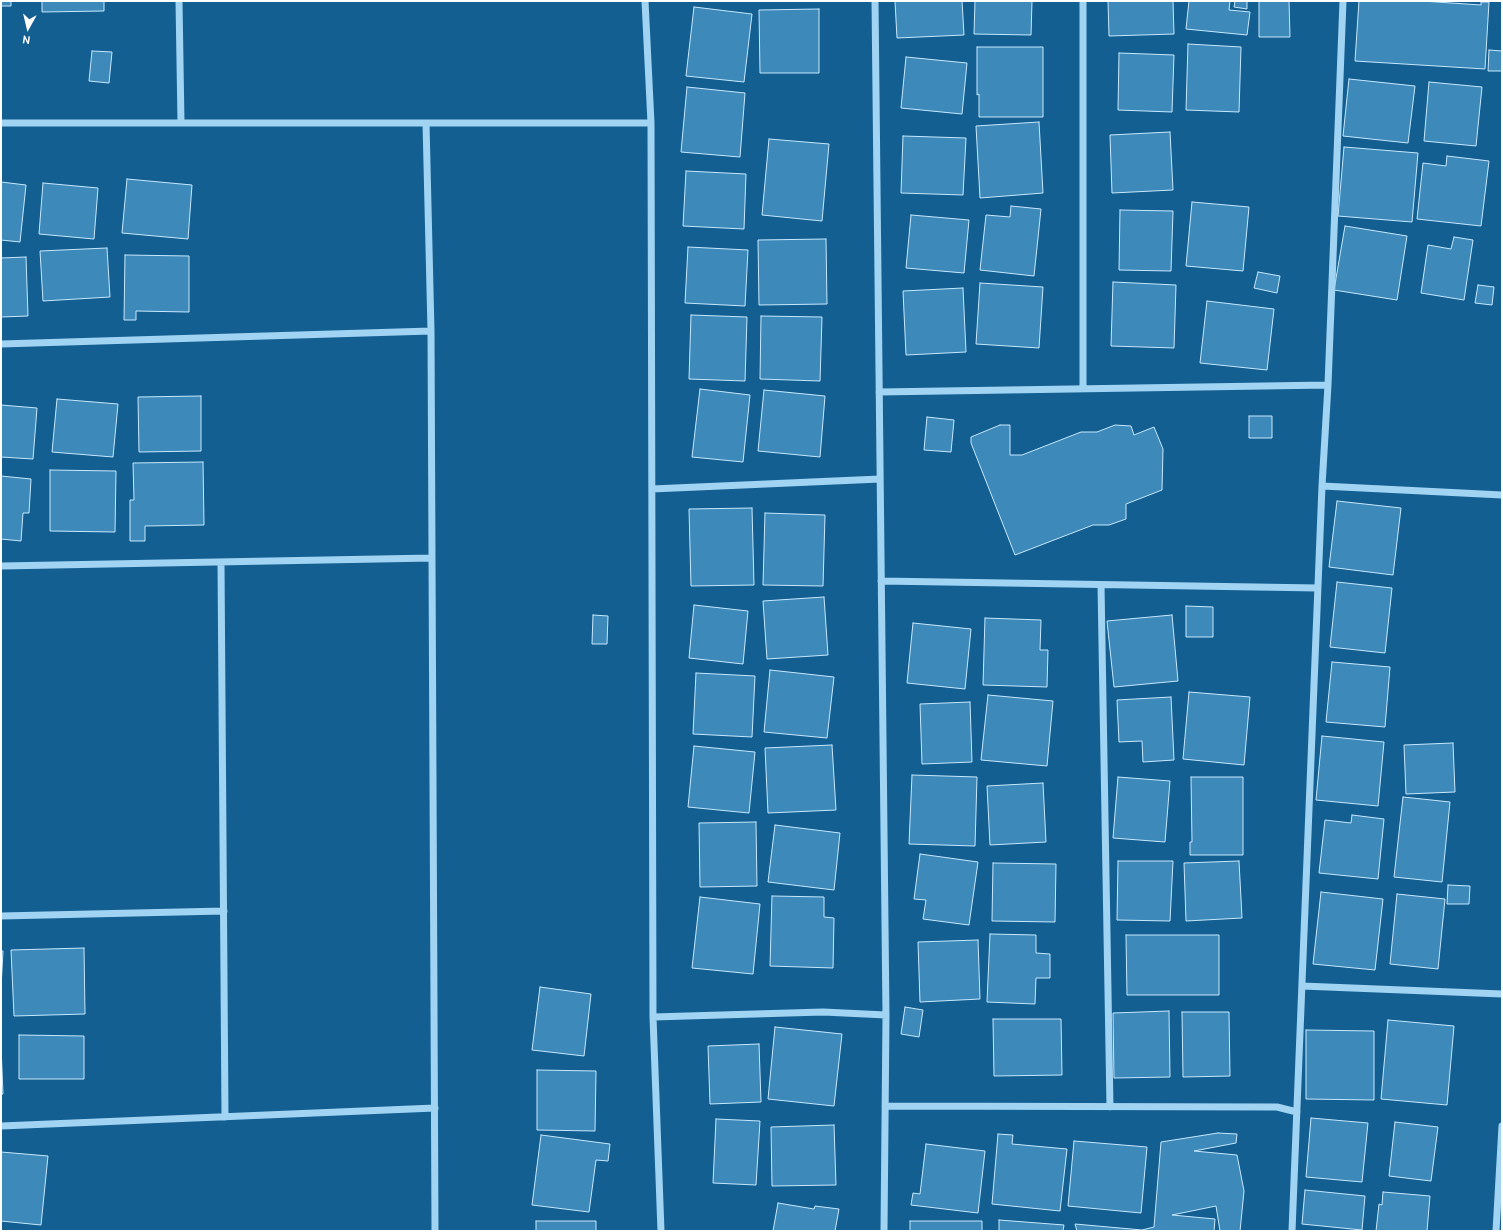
<!DOCTYPE html>
<html>
<head>
<meta charset="utf-8">
<style>
	body { margin:0 }
	#map { position:relative; width:1503px; height:1232px; overflow:hidden; background:#135f92; font-family:Cabin,sans-serif }
	canvas { display:block }
	.frame { position:absolute; inset:0; border:2px solid #fff; pointer-events:none }
	.north { position:absolute; left:8px; top:8px; width:40px; height:40px; -webkit-text-stroke:3px #135f92; paint-order:stroke; rotate:188deg; font-size:11px; font-weight:700; line-height:16px; text-align:center; color:#fff }
	.north::after { content:''; display:block; margin:auto; width:14px; height:18px; background:#fff; clip-path:polygon(50% 0,100% 100%,50% 72%,0 100%) }
</style>
</head>
<body>
<div id="map">
<canvas width="1503" height="1232"></canvas>
<div class="frame"></div>
<div class="north">N</div>
</div>
<script>
const c = document.querySelector('canvas').getContext('2d');
c.lineJoin = 'round';
function paint(path, color) { c.fillStyle = color; c.fill(path, 'evenodd'); }
const shape = rows => new Path2D(rows.map(r => 'M' + r).join(''));
function strokePath(path, color, width, dash) { c.strokeStyle = color; c.lineWidth = width; c.lineCap = dash ? 'butt' : 'round'; c.setLineDash(dash || []); c.stroke(path); }
const building = shape([
	[1,1,11,1,11,6,1,6,1,1],
	[42,1,104,1,104,11,42,12,42,1],
	[895,1,962,1,964,35,897,38,895,1],
	[975,1,1032,1,1031,35,974,34,975,1],
	[1108,1,1173,1,1174,34,1109,36,1108,1],
	[1189,1,1230,1,1229,10,1250,12,1247,35,1186,29,1189,1],
	[1235,1,1247,1,1247,9,1234,7,1235,1],
	[1259,1,1289,1,1290,37,1259,37,1259,1],
	[1359,1,1422,1,1481,5,1481,2,1489,2,1485,69,1355,61,1359,1],
	[694,7,752,14,744,82,686,76,694,7],
	[819,9,819,73,760,73,759,10,819,9],
	[1188,44,1241,47,1239,112,1186,110,1188,44],
	[977,47,1043,47,1043,117,979,117,979,94,977,95,977,47],
	[1489,50,1502,51,1502,71,1488,71,1489,50],
	[92,51,112,52,109,83,89,81,92,51],
	[1119,53,1174,55,1172,112,1118,110,1119,53],
	[906,57,967,63,962,114,901,108,906,57],
	[1349,79,1415,86,1408,143,1343,136,1349,79],
	[1429,82,1482,87,1476,146,1424,141,1429,82],
	[687,87,745,93,740,157,681,152,687,87],
	[1039,122,1043,193,980,198,976,126,1039,122],
	[1170,132,1173,190,1112,193,1110,135,1170,132],
	[903,136,966,138,963,195,901,193,903,136],
	[769,139,829,144,822,221,762,215,769,139],
	[1344,147,1418,153,1412,222,1338,216,1344,147],
	[1447,156,1489,161,1481,226,1417,219,1423,163,1446,166,1447,156],
	[686,171,746,174,744,229,683,226,686,171],
	[127,179,192,185,188,239,122,233,127,179],
	[1,182,26,185,20,242,1,240,1,182],
	[43,183,98,188,94,239,39,234,43,183],
	[1192,202,1249,207,1243,271,1186,266,1192,202],
	[1011,206,1041,209,1034,276,980,270,986,215,1010,217,1011,206],
	[1120,210,1173,211,1171,271,1119,270,1120,210],
	[911,215,969,220,964,273,906,268,911,215],
	[1345,226,1407,236,1397,300,1334,290,1345,226],
	[1454,237,1473,240,1464,300,1421,293,1428,245,1451,249,1454,237],
	[826,239,827,304,759,305,758,240,826,239],
	[688,247,748,250,745,306,685,303,688,247],
	[107,248,110,297,43,301,40,251,107,248],
	[125,255,189,256,189,312,136,311,136,320,124,320,125,255],
	[26,257,28,316,1,317,1,258,26,257],
	[1258,272,1280,276,1277,293,1254,288,1258,272],
	[1113,282,1176,285,1174,348,1111,346,1113,282],
	[980,283,1043,287,1039,348,976,344,980,283],
	[1478,285,1494,287,1492,305,1475,303,1478,285],
	[963,288,966,352,906,355,903,291,963,288],
	[1207,301,1274,309,1267,370,1200,363,1207,301],
	[691,315,747,317,745,381,689,379,691,315],
	[761,316,822,317,820,381,760,379,761,316],
	[700,389,750,395,743,462,692,457,700,389],
	[764,390,825,396,820,457,758,451,764,390],
	[201,396,201,451,139,452,138,397,201,396],
	[57,399,118,404,113,457,52,452,57,399],
	[1,405,37,408,33,459,1,457,1,405],
	[1249,416,1272,416,1272,438,1249,438,1249,416],
	[927,417,954,420,951,452,924,450,927,417],
	[1000,425,1010,425,1010,455,1022,455,1081,432,1097,432,1115,425,1131,426,1134,435,1154,427,1163,449,1162,490,1126,504,1126,519,1109,525,1093,525,1015,555,971,443,971,437,1000,425],
	[203,462,204,525,145,526,145,541,130,541,130,500,134,500,133,463,203,462],
	[50,470,116,471,115,532,50,531,50,470],
	[1,476,31,479,29,513,23,513,21,541,1,539,1,476],
	[1337,501,1401,508,1393,575,1329,567,1337,501],
	[752,508,754,585,691,586,689,509,752,508],
	[765,513,825,515,823,586,763,585,765,513],
	[1337,582,1392,588,1385,653,1330,647,1337,582],
	[824,597,828,655,767,659,763,601,824,597],
	[694,605,748,611,743,664,689,658,694,605],
	[1186,606,1213,607,1213,637,1186,637,1186,606],
	[593,615,608,616,607,644,592,644,593,615],
	[1172,615,1178,681,1114,687,1107,621,1172,615],
	[985,618,1041,620,1040,650,1048,650,1047,687,983,685,985,618],
	[913,623,971,629,965,689,907,683,913,623],
	[1332,662,1390,667,1385,727,1326,722,1332,662],
	[770,670,834,677,827,738,764,732,770,670],
	[696,673,755,676,752,737,693,734,696,673],
	[1189,692,1250,697,1244,765,1183,759,1189,692],
	[988,695,1053,701,1047,766,981,760,988,695],
	[1171,697,1174,760,1143,762,1142,741,1119,742,1117,700,1171,697],
	[970,702,972,762,922,764,920,704,970,702],
	[1322,736,1384,742,1378,806,1316,800,1322,736],
	[1453,743,1455,792,1406,794,1404,745,1453,743],
	[832,745,836,810,768,813,765,748,832,745],
	[694,746,755,752,749,813,688,807,694,746],
	[912,775,977,777,975,846,909,844,912,775],
	[1118,777,1170,781,1165,842,1113,838,1118,777],
	[1191,777,1243,777,1243,855,1190,855,1190,842,1192,842,1191,777],
	[1043,783,1046,842,990,845,987,786,1043,783],
	[1403,797,1450,802,1442,882,1394,877,1403,797],
	[1352,815,1384,819,1378,879,1319,873,1325,820,1351,823,1352,815],
	[756,822,757,886,700,887,699,823,756,822],
	[775,825,840,833,834,890,768,882,775,825],
	[920,854,978,862,969,925,923,919,926,900,914,899,920,854],
	[1118,861,1173,861,1170,921,1117,920,1118,861],
	[1239,861,1242,918,1186,921,1184,863,1239,861],
	[993,863,1056,864,1055,922,992,921,993,863],
	[1448,885,1470,886,1469,904,1447,904,1448,885],
	[1321,892,1383,899,1375,970,1313,964,1321,892],
	[1397,894,1445,899,1438,969,1390,964,1397,894],
	[772,896,824,897,824,917,834,918,833,968,770,966,772,896],
	[700,897,760,904,753,974,692,968,700,897],
	[990,934,1036,935,1036,953,1050,954,1050,978,1036,978,1035,1004,987,1002,990,934],
	[1126,935,1219,935,1219,995,1127,995,1126,935],
	[978,940,980,999,920,1002,918,942,978,940],
	[84,948,85,1014,14,1016,11,950,84,948],
	[1,951,3,951,1,988,1,951],
	[540,987,591,994,584,1056,532,1050,540,987],
	[905,1007,923,1010,919,1037,901,1034,905,1007],
	[1169,1011,1170,1077,1114,1078,1113,1013,1169,1011],
	[1182,1012,1229,1012,1230,1076,1183,1077,1182,1012],
	[993,1019,1061,1019,1062,1075,994,1076,993,1019],
	[1388,1020,1454,1026,1447,1105,1381,1099,1388,1020],
	[775,1027,842,1034,834,1106,768,1099,775,1027],
	[1306,1030,1374,1031,1374,1100,1306,1099,1306,1030],
	[19,1035,84,1036,84,1079,19,1079,19,1035],
	[759,1044,761,1102,710,1104,708,1046,759,1044],
	[1,1046,3,1094,1,1094,1,1046],
	[537,1070,596,1071,595,1131,537,1130,537,1070],
	[1311,1118,1368,1123,1362,1182,1306,1177,1311,1118],
	[716,1119,760,1121,756,1185,713,1183,716,1119],
	[1395,1122,1438,1127,1431,1181,1389,1176,1395,1122],
	[834,1125,836,1185,772,1186,771,1127,834,1125],
	[1218,1133,1237,1134,1236,1143,1194,1151,1237,1155,1244,1191,1240,1231,1220,1231,1216,1206,1172,1215,1215,1219,1214,1231,1077,1231,1075,1224,1142,1230,1154,1227,1161,1142,1218,1133],
	[998,1134,1013,1135,1012,1144,1067,1149,1060,1211,992,1204,998,1134],
	[541,1135,610,1144,608,1161,596,1160,589,1212,532,1205,541,1135],
	[1074,1141,1147,1147,1141,1213,1068,1206,1074,1141],
	[926,1144,985,1151,978,1213,911,1205,913,1193,920,1194,926,1144],
	[1,1152,48,1156,41,1225,1,1221,1,1152],
	[1305,1190,1365,1196,1362,1230,1302,1224,1305,1190],
	[1383,1192,1430,1196,1427,1231,1376,1231,1379,1204,1382,1205,1383,1192],
	[778,1203,814,1209,815,1206,839,1209,835,1231,773,1231,778,1203],
	[999,1220,1064,1225,1063,1231,999,1231,999,1220],
	[536,1221,596,1221,596,1231,536,1231,536,1221],
	[910,1221,982,1221,982,1231,910,1231,910,1221]
]);
paint(building, '#3c89ba');
strokePath(building, '#c8e8fc', 1);
strokePath(shape([
	[179,1,181,123],
	[645,1,651,123,653,1017,661,1231],
	[875,1,886,1015,884,1231],
	[1083,1,1083,389],
	[1,123,651,123],
	[426,123,431,331,435,1231],
	[1,344,431,331],
	[879,392,1328,385],
	[1322,486,1502,495],
	[652,489,880,479],
	[221,562,225,1117],
	[1,566,432,558],
	[881,581,1318,588],
	[1101,585,1110,1107],
	[1,916,224,911],
	[1302,986,1502,994],
	[653,1017,823,1012,886,1015],
	[885,1106,1277,1107,1297,1112],
	[1,1126,435,1108],
	[1292,1231,1322,486,1328,385,1343,1],
	[1496,1231,1502,1126]
]), '#a1d3f2', 7);
</script>
</body>
</html>
